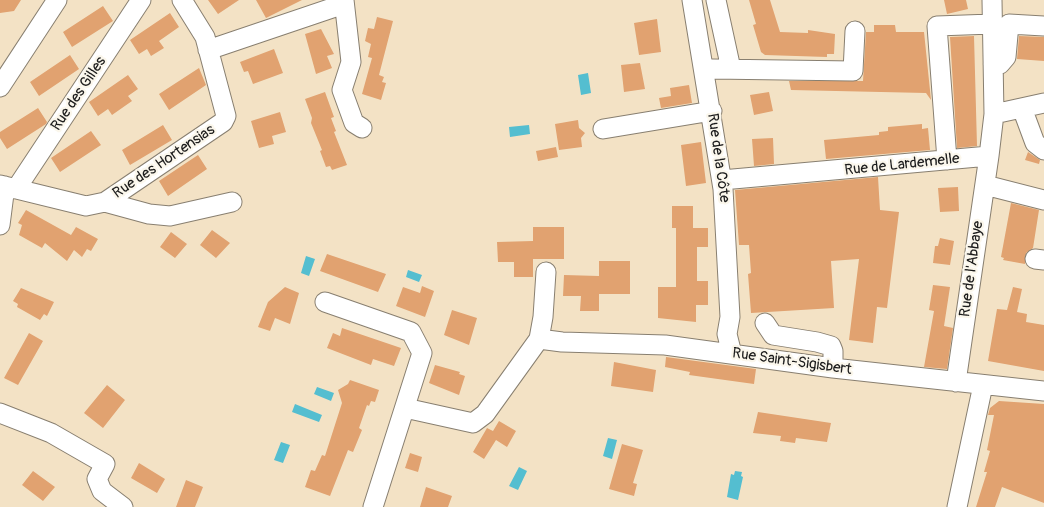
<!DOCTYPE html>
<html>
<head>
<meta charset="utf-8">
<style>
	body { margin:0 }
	canvas { display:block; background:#f3e2c5 }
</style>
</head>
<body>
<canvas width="1044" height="507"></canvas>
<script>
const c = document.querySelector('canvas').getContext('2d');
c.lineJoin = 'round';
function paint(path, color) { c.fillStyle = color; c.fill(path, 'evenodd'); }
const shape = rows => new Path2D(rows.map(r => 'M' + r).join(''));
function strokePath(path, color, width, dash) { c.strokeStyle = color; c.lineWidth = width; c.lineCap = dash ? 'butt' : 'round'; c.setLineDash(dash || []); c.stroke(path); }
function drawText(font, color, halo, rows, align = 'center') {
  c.font = font + ' Pangolin,sans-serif'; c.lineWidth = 4.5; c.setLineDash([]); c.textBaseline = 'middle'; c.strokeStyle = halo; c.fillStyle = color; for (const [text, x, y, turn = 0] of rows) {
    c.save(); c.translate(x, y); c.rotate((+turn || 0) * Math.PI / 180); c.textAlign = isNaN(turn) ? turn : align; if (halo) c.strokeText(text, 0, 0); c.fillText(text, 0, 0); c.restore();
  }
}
paint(shape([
	[588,73,591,93,581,95,578,75],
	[529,125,530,134,510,137,509,127],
	[306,256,315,259,309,276,301,273],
	[408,270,422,275,419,282,406,277],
	[317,387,334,393,331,401,314,394],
	[295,404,322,415,319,422,292,412],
	[608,438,617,440,612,459,603,456],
	[281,442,290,445,283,463,274,460],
	[519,467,527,471,518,490,509,486],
	[735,471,742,472,741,476,743,477,738,500,727,497,731,474,734,475]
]), '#54bed0');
paint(shape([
	[0,0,21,0,14,11,0,13],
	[208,0,239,0,218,14],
	[256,0,302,0,266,18],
	[749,0,770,0,780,32,808,33,808,30,835,34,834,54,827,54,827,57,765,55,761,52,753,25,756,24],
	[944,0,966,0,968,9,947,14],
	[103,6,113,21,72,47,63,32],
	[170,13,179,27,159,41,164,48,151,56,147,49,139,54,130,40],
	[377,17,393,21,379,75,384,77,382,82,386,83,381,100,362,94,372,58,368,57,371,44,365,41,368,28,374,29],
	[657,19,661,52,639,55,634,23],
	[874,25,895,25,896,32,924,32,931,100,926,93,791,90,789,81,863,81,866,32,874,32],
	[321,29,334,54,327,56,332,68,316,74,305,34],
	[974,36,977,146,957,148,950,37],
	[1019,36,1044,37,1044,61,1017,59],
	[274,49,283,73,253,84,248,71,244,72,240,62],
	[70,55,79,69,39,96,30,82],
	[640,63,645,89,624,92,621,65],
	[199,68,206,85,169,110,159,94],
	[128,75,138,89,128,96,132,101,112,115,108,109,98,116,89,102],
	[689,85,692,103,661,108,659,98,671,96,670,88],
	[325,92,334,117,331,118,336,131,334,132,347,165,332,170,330,166,326,167,320,151,322,150,311,123,312,118,305,99],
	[769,92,773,111,754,115,750,95],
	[38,108,47,122,46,124,7,149,0,138,0,132],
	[280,112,286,132,272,136,274,144,259,148,251,121],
	[578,120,579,128,585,133,581,138,582,147,559,150,555,124],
	[922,124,922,129,928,128,930,150,826,159,824,140,879,135,879,132,888,131,888,127],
	[163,125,172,140,130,165,122,150],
	[91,131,101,145,60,172,51,158],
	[773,138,774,164,754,166,752,139],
	[701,142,706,183,686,186,681,145],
	[556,147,558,157,538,161,536,151],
	[1028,152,1040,160,1039,164,1025,160],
	[198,155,207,169,168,196,159,181],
	[878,177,880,210,899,212,887,308,877,307,873,343,849,340,859,259,831,261,834,308,751,313,748,274,751,273,749,245,739,245,735,190],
	[958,187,959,211,940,212,938,188],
	[1011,203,1039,210,1033,248,1026,253,1025,264,1003,260,1004,258,1001,257],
	[672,206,693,206,693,228,708,228,708,247,697,247,697,281,708,281,708,305,696,305,696,322,658,318,658,287,676,287,676,228,672,228],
	[26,210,71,235,76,227,98,239,91,251,87,249,82,257,74,250,67,261,45,243,42,248,19,235,22,225,18,223],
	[533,227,564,227,564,259,533,259,533,277,514,277,514,262,498,262,497,242,533,241],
	[212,230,230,243,216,258,200,245],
	[171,232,187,244,175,258,160,247],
	[940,238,954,241,950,265,933,263,935,246,938,246],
	[327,254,386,274,378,292,320,271],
	[599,261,630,261,630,294,599,294,599,311,580,311,581,296,563,296,564,275,599,276],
	[933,285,950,287,944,326,953,328,947,369,924,367,934,311,929,310],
	[422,286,434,291,425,317,396,306,403,287,420,293],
	[285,287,299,293,290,324,275,318,270,331,258,327,268,302],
	[1013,287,1022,289,1017,312,1027,314,1026,322,1044,325,1044,371,988,361,997,309,1007,310],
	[21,288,54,302,47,316,44,314,40,320,17,307,18,304,13,301],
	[452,310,477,318,469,345,444,335],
	[342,328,401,348,394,366,373,359,371,365,327,348,333,333,340,336],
	[29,333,43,341,18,385,4,378],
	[666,357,756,369,754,384,689,375,690,372,665,367],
	[614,362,656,370,653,392,611,386],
	[435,365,460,372,459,374,465,376,459,395,429,383],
	[350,380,379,390,375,402,371,401,369,406,367,405,359,428,362,430,353,452,348,450,330,496,305,487,311,470,315,471,322,455,325,456,342,403,338,390,348,384],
	[107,385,125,400,103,428,84,413],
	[999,401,1044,404,1044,503,1002,487,995,507,976,507,987,472,984,472,990,451,987,450,994,415,988,415,990,408],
	[758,412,831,423,827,442,796,438,795,443,780,441,781,436,753,433],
	[499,421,516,431,507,447,496,440,484,459,473,452,487,428,493,431],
	[622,444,643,450,633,483,637,484,634,496,609,489],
	[410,453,422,457,418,472,405,468],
	[139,463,165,479,157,493,131,478],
	[33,471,55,487,43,501,22,485],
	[186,480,203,487,195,507,176,507],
	[426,487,452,496,448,507,420,507]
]), '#e1a270');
const minor = shape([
	[344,0,351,62,342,90,354,123,362,128],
	[692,0,723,189,730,317,727,334,732,354],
	[716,0,731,69],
	[208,50,344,4],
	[993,64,1000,64,1006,57,1009,24,1044,26],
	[705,70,713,69,853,71,855,31],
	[0,87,57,0],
	[1022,108,1035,143,1044,150],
	[994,114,1044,103],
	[603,129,712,111],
	[947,160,937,26,992,24],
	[722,180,989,156,994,114,992,0],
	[0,185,86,206,105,202,149,214,170,216,232,202],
	[985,185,1044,200],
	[16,189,141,0],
	[105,202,223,122,226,116,205,37,182,0],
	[0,225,5,186],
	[1035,259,1044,260],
	[325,302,411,332,422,353,373,507],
	[765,323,773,335,817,342,831,346,833,351,833,368],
	[539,339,562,342,665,345,833,368,1044,391],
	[956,382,989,156],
	[405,408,473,423,485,414,539,339,543,317,546,272],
	[0,413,51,433,105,464,97,479,102,491,123,507],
	[957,507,983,385]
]);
strokePath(minor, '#887f70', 21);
strokePath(minor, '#fff', 19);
drawText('15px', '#1c1c1c', '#fbf7ec', [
	["Rue des Gilles",79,94,-56],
	["Rue de la Côte",718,158,82],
	["Rue des Hortensias",164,162,-34],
	["Rue de Lardemelle",902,165,-6],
	["Rue de l'Abbaye",972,269,-82],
	["Rue Saint-Sigisbert",792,362,8]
]);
</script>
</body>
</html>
